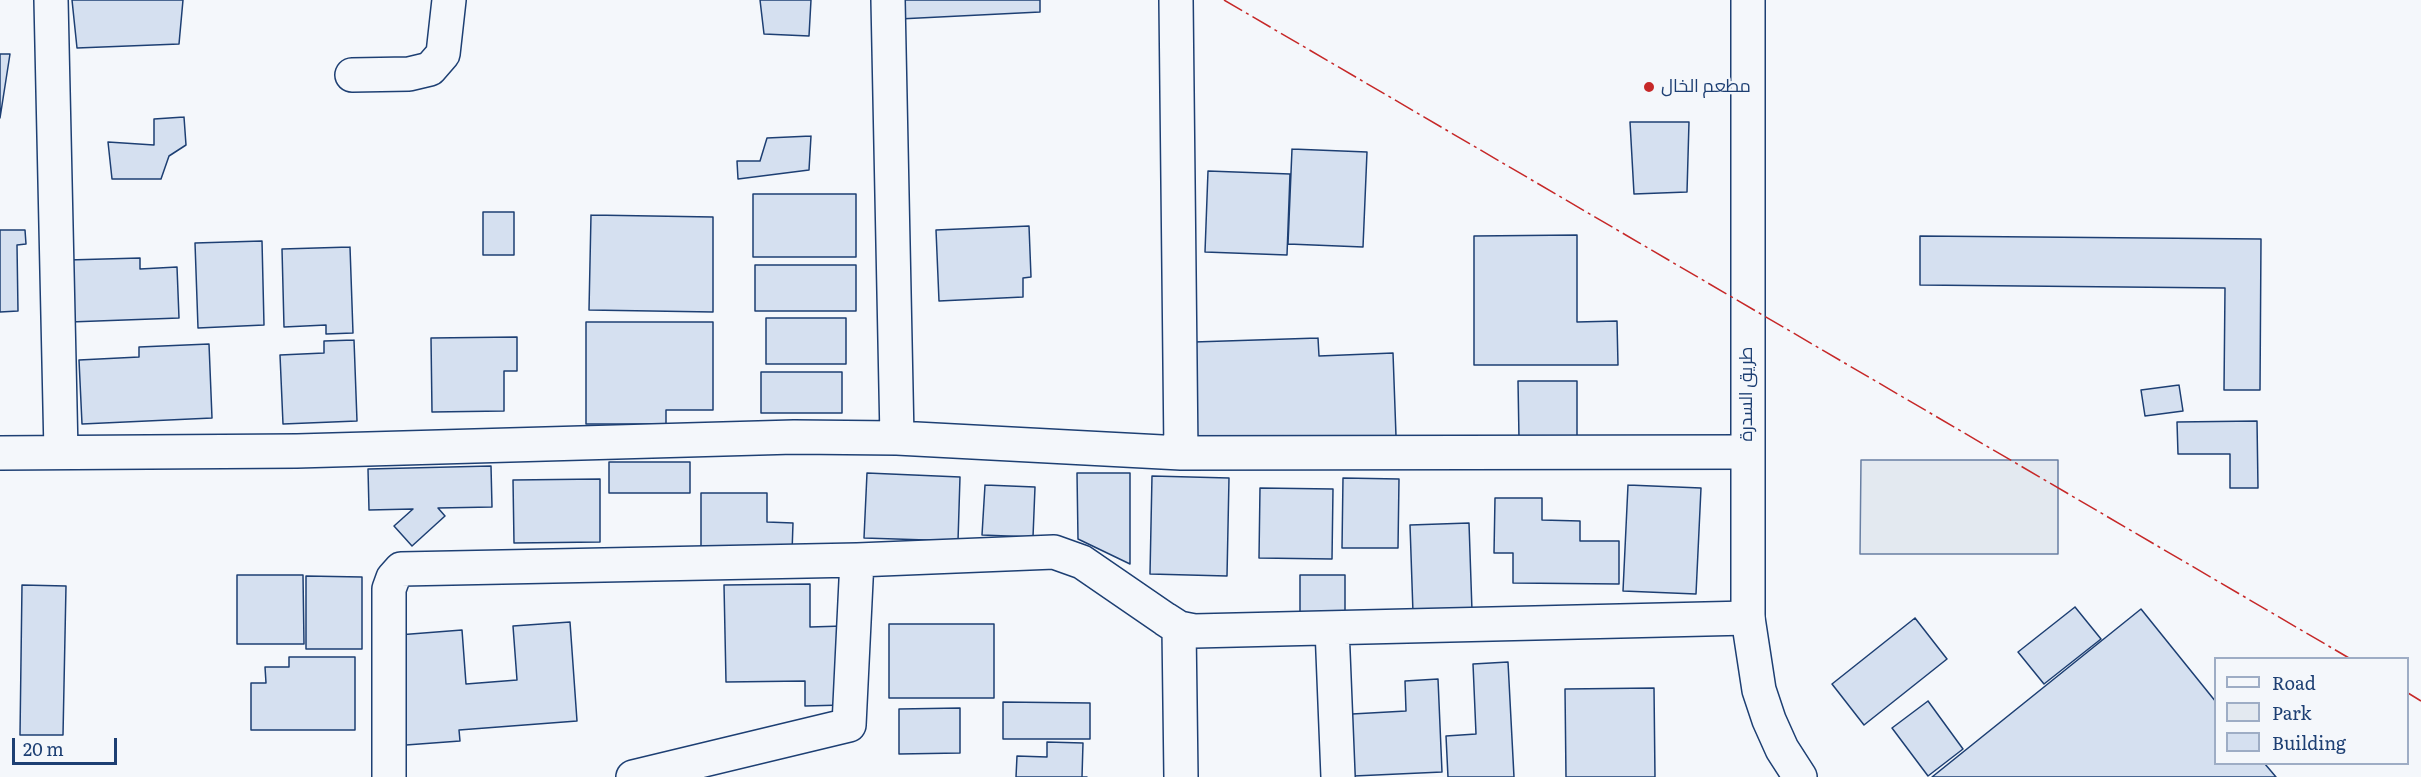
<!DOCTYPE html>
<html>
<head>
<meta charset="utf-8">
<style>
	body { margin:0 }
	#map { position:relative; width:2421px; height:777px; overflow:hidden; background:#f4f7fb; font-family:Literata,serif }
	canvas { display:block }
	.legend { position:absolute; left:2214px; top:657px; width:195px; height:108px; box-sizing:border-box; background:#f4f7fb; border:2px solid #9eadc5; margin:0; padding:8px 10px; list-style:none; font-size:18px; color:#1d3f73 }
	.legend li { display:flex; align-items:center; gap:12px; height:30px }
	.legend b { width:30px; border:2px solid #9eadc5 }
	.scale { position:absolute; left:12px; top:738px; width:105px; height:27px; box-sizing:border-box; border:3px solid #1d3f73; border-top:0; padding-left:8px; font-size:18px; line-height:21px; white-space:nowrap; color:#1d3f73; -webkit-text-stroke:4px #f4f7fb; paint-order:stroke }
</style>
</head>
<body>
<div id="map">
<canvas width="2421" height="777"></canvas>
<ul class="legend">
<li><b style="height:8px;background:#f4f7fb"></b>Road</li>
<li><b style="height:16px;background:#e3e9f0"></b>Park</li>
<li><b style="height:16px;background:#d5e0f0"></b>Building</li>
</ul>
<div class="scale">20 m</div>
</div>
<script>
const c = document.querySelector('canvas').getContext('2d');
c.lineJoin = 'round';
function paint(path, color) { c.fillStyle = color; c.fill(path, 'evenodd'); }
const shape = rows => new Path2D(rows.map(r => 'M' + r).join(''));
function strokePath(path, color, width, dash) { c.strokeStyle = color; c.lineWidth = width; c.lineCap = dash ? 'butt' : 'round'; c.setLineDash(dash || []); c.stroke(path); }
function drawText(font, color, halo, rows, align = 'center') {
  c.font = font + ' Literata,Cairo,serif'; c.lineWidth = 4.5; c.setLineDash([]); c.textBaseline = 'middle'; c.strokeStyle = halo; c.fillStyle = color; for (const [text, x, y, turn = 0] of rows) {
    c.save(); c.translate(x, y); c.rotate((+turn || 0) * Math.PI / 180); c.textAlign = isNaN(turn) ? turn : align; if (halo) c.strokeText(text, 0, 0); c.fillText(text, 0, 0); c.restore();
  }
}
const green = shape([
	[1861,460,2058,460,2058,554,1860,554,1861,460]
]);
paint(green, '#e3e9f0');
strokePath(green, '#687fa3', 1.5);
const building = shape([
	[72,0,183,0,179,44,77,48,72,0],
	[760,0,811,0,809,36,764,34,760,0],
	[900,0,1040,0,1040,12,899,19,900,0],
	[0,54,10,54,0,118,0,54],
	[184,117,186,145,169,156,161,179,112,179,108,142,154,145,154,119,184,117],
	[1630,122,1689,122,1687,192,1634,194,1630,122],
	[811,136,809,170,738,179,737,161,760,161,767,138,811,136],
	[1292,149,1367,152,1363,247,1288,244,1292,149],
	[1208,171,1290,174,1287,255,1205,252,1208,171],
	[753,194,856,194,856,257,753,257,753,194],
	[483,212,514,212,514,255,483,255,483,212],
	[591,215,713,217,713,312,589,310,591,215],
	[1029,226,1031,277,1023,278,1023,297,939,301,936,230,1029,226],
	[0,230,25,230,26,244,17,245,18,311,0,312,0,230],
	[1577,235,1577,322,1617,321,1618,365,1474,365,1474,236,1577,235],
	[1920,236,2261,239,2260,390,2224,390,2225,288,1920,285,1920,236],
	[262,241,264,325,198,328,195,243,262,241],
	[350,247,353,333,326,334,326,325,284,327,282,249,350,247],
	[140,258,140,269,177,267,179,318,70,322,68,260,140,258],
	[755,265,856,265,856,311,755,311,755,265],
	[766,318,846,318,846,364,766,364,766,318],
	[586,322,713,322,713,410,666,410,666,424,586,424,586,322],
	[517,337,517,371,504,371,504,411,432,412,431,338,517,337],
	[1318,338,1319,356,1393,353,1396,436,1197,442,1194,342,1318,338],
	[354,340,357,421,283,424,280,355,324,353,324,341,354,340],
	[209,344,212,418,82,424,79,360,139,357,139,347,209,344],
	[761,372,842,372,842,413,761,413,761,372],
	[1518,381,1577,381,1577,438,1519,439,1518,381],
	[2179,385,2183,411,2145,416,2141,390,2179,385],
	[2257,421,2258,488,2230,488,2230,454,2178,454,2177,422,2257,421],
	[609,462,690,462,690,493,609,493,609,462],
	[491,466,492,507,438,508,445,516,412,546,394,526,413,509,369,510,368,469,491,466],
	[867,473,960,477,958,541,864,538,867,473],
	[1077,473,1130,473,1130,564,1078,539,1077,473],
	[1152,476,1229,478,1227,576,1150,574,1152,476],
	[1343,478,1399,479,1398,548,1342,548,1343,478],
	[600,479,600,542,514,543,513,480,600,479],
	[985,485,1035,487,1033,537,982,535,985,485],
	[1628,485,1701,488,1696,594,1623,591,1628,485],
	[1260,488,1333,489,1332,559,1259,558,1260,488],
	[701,493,767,493,767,522,793,523,792,553,701,553,701,493],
	[1495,498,1542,498,1542,520,1580,521,1580,541,1619,541,1619,584,1513,583,1513,553,1494,553,1495,498],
	[1469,523,1472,611,1413,613,1410,525,1469,523],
	[237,575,303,575,304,644,237,644,237,575],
	[1300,575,1345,575,1345,612,1300,612,1300,575],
	[306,576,362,577,362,649,306,649,306,576],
	[810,584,810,627,843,626,843,705,805,706,805,681,726,682,724,585,810,584],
	[22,585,66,586,63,735,20,735,22,585],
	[2075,607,2101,639,2044,684,2018,652,2075,607],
	[2141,609,2216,702,2216,764,2265,764,2276,777,1932,777,2141,609],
	[1915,618,1947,659,1864,725,1832,684,1915,618],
	[570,622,577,721,459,730,460,741,406,745,398,635,462,630,466,684,517,680,513,626,570,622],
	[889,624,994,624,994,698,889,698,889,624],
	[289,657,355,657,355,730,251,730,251,683,266,683,265,667,289,667,289,657],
	[1508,662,1514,777,1448,777,1446,736,1476,734,1473,664,1508,662],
	[1438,679,1442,772,1354,776,1352,714,1406,711,1405,681,1438,679],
	[1654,688,1655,777,1566,777,1565,689,1654,688],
	[1928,701,1963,749,1928,776,1892,728,1928,701],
	[1003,702,1090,703,1090,739,1003,739,1003,702],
	[960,708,960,753,899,754,899,709,960,708],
	[1047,742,1083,743,1082,777,1087,777,1016,777,1017,756,1047,757,1047,742]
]);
paint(building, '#d5e0f0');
strokePath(building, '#1d3f73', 1.5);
const minor = shape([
	[51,0,61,452],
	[888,0,897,438],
	[1176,0,1181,453],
	[352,75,409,74,430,69,443,54,449,0],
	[0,453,297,451,794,437,897,438,1181,453,1746,452],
	[1179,628,1181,777],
	[1332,628,1338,777],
	[389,777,389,589,393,578,401,569,857,560,1054,552,1082,562,1165,619,1179,628,1194,631,1748,618],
	[633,777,849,725,857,560]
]);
const major = shape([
	[1748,0,1748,618,1759,690,1769,720,1782,749,1800,777]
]);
strokePath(minor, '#1d3f73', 36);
strokePath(major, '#1d3f73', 36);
strokePath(minor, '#f4f7fb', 33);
strokePath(major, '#f4f7fb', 33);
strokePath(shape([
	[1224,0,2349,658],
	[2408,693,2421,701]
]), '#c62828', 1.5, [21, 4.5, 3, 4.5]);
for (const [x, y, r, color] of [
	[1649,87,6,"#c62828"]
]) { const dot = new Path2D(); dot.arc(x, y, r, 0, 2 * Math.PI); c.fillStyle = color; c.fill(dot); strokePath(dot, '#f4f7fb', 2); }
drawText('18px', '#1d3f73', '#f4f7fb', [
	["مطعم الخال",1661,87]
], 'left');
drawText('18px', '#1d3f73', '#f4f7fb', [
	["طريق السدرة",1747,394,-90]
]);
</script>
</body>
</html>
